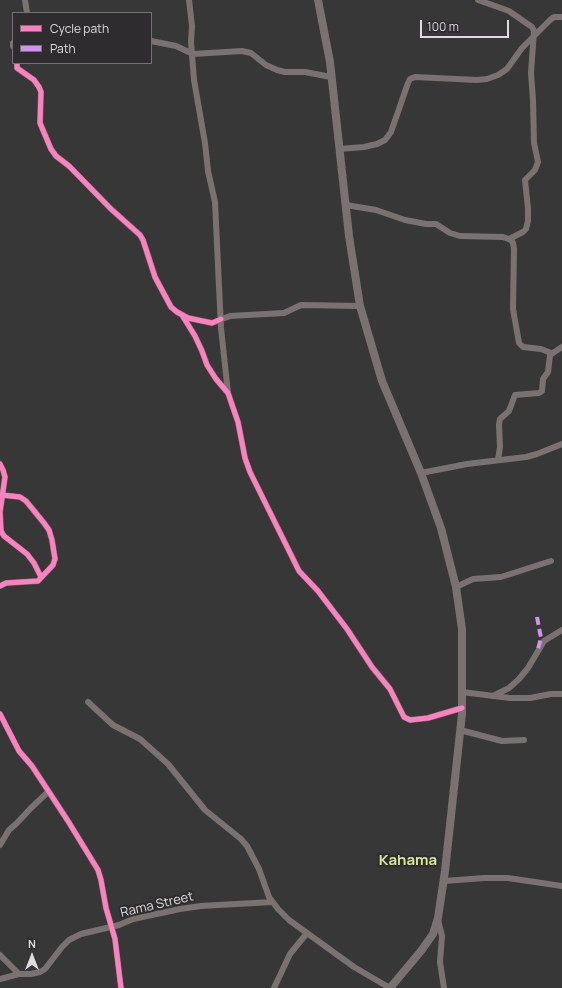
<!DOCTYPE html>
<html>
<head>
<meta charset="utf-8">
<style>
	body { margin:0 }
	#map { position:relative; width:562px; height:988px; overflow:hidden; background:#383738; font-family:Manrope,sans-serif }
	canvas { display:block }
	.legend { position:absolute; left:12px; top:12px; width:140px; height:52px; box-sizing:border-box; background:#2f2c2f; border:1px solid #757275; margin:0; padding:5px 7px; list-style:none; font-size:12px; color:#dfdcdf }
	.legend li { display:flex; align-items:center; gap:8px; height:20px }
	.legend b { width:20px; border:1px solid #757275 }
	.north { position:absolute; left:12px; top:936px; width:40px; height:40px; -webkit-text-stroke:3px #2f2c2f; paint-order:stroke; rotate:0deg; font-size:11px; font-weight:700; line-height:16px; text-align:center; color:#dfdcdf }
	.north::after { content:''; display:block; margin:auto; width:14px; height:18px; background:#dfdcdf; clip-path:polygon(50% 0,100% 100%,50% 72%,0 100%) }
	.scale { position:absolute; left:420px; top:20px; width:89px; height:18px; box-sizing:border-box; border:2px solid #dfdcdf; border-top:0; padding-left:5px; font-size:12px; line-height:14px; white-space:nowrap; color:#dfdcdf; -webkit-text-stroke:3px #2f2c2f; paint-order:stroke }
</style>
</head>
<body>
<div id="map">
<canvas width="562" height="988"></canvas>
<ul class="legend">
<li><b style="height:5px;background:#ff80c0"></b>Cycle path</li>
<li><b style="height:5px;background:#d193ec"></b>Path</li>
</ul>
<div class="north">N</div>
<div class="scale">100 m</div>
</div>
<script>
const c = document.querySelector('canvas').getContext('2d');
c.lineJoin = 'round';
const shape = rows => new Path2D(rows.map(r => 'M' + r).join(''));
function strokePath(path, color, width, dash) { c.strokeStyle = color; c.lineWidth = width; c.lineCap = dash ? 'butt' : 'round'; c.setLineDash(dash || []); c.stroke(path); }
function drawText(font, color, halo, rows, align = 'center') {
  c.font = font + ' Manrope,sans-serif'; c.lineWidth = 4; c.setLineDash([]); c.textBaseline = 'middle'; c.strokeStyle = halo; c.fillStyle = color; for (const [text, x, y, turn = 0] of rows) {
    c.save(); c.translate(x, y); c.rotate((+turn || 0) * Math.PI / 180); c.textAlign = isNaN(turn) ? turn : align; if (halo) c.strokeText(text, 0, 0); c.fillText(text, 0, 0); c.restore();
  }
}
strokePath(shape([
	[25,0,27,13],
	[189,0,192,26,191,42,194,80,205,143,208,171,215,202,221,328,228,393],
	[478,0,509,11,532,27,534,31,531,73,533,100,534,143,538,162,535,170,525,180,528,209,528,221,526,229,523,232,509,239],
	[151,41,176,46,193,54,242,51,251,53,266,65,277,70,285,72,305,72,331,77],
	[13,43,13,46],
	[17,63,17,68,34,80,39,87,41,92,40,123,51,149,56,156,69,166,111,209,140,235,143,240,155,277,171,307,177,312,188,318,212,323,230,316,284,313,301,305,360,306],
	[339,149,364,147,377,144,385,140,391,132,408,83,410,79,415,77,477,80,487,79,498,75,507,69,522,48,550,20,554,17,562,17],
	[346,205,376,210,405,220,426,224,436,224,450,233,460,236,503,237,511,240,513,243,514,249,513,309,519,343,523,347,541,349,551,353],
	[182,315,195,336,202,351,207,365,216,379,228,393,238,422,245,458,250,472,299,571,318,591,347,629,372,667,390,689,404,717,410,720,428,718,462,708],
	[498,460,500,447,499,425,500,419,509,411,515,395,539,393,542,391,543,379,548,372,550,355,562,347],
	[0,464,3,470,5,477,0,512,1,531,4,536,27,554,34,563,41,577],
	[421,473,467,464,526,457,537,454,562,444],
	[0,586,6,583,38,581,53,565,55,559,52,540,49,530,44,523,26,501,20,497,2,495],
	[456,587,473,579,501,577,551,561],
	[462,692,510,698,530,698,551,694,562,694],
	[493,696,509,688,519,679,528,668,544,641,562,630],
	[88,702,113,725,140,739,168,764,205,810,241,839,247,846,259,869,269,897,278,909,289,920,354,967,390,988],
	[0,714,19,751,32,766,68,821,98,870,101,880,106,908,115,939,121,988],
	[460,730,502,741,524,740],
	[0,845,9,830,17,823,31,808,48,792],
	[444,881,484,878,508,878,562,886],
	[438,920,442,936,440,962,444,988],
	[0,955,19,974,31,974,40,972,45,969,62,947,69,940,81,934,119,925,133,919,180,909,201,906,272,902],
	[0,979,19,974],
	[274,988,290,954,307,933]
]), '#7a7271', 6);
strokePath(shape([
	[318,0,330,62,349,236,360,306,382,381,421,473,441,528,456,587,462,629,462,714,445,871,438,918,433,934,421,951,390,988]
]), '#7a7272', 8);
strokePath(shape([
	[537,617,541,638,538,649]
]), '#d193ec', 4, [8, 4]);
strokePath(shape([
	[17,63,17,68,34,80,39,87,41,92,40,123,51,149,56,156,69,166,111,209,140,235,143,240,155,277,171,307,177,312,188,318,212,323,221,319],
	[182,315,195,336,202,351,207,365,216,379,228,393,238,422,245,458,250,472,299,571,318,591,347,629,372,667,390,689,404,717,410,720,428,718,462,708],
	[0,464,3,470,5,477,0,512,1,531,4,536,27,554,34,563,41,577],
	[0,586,6,583,38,581,53,565,55,559,52,540,49,530,44,523,26,501,20,497,2,495],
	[0,714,19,751,32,766,68,821,98,870,101,880,106,908,115,939,121,988]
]), '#ff80c0', 5);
drawText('13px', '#dfdcdf', '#2f2c2f', [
	["Rama Street",157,905,-13]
]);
drawText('bold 15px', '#d9ea9d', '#2f2c2f', [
	["Kahama",408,861]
]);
</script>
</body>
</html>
